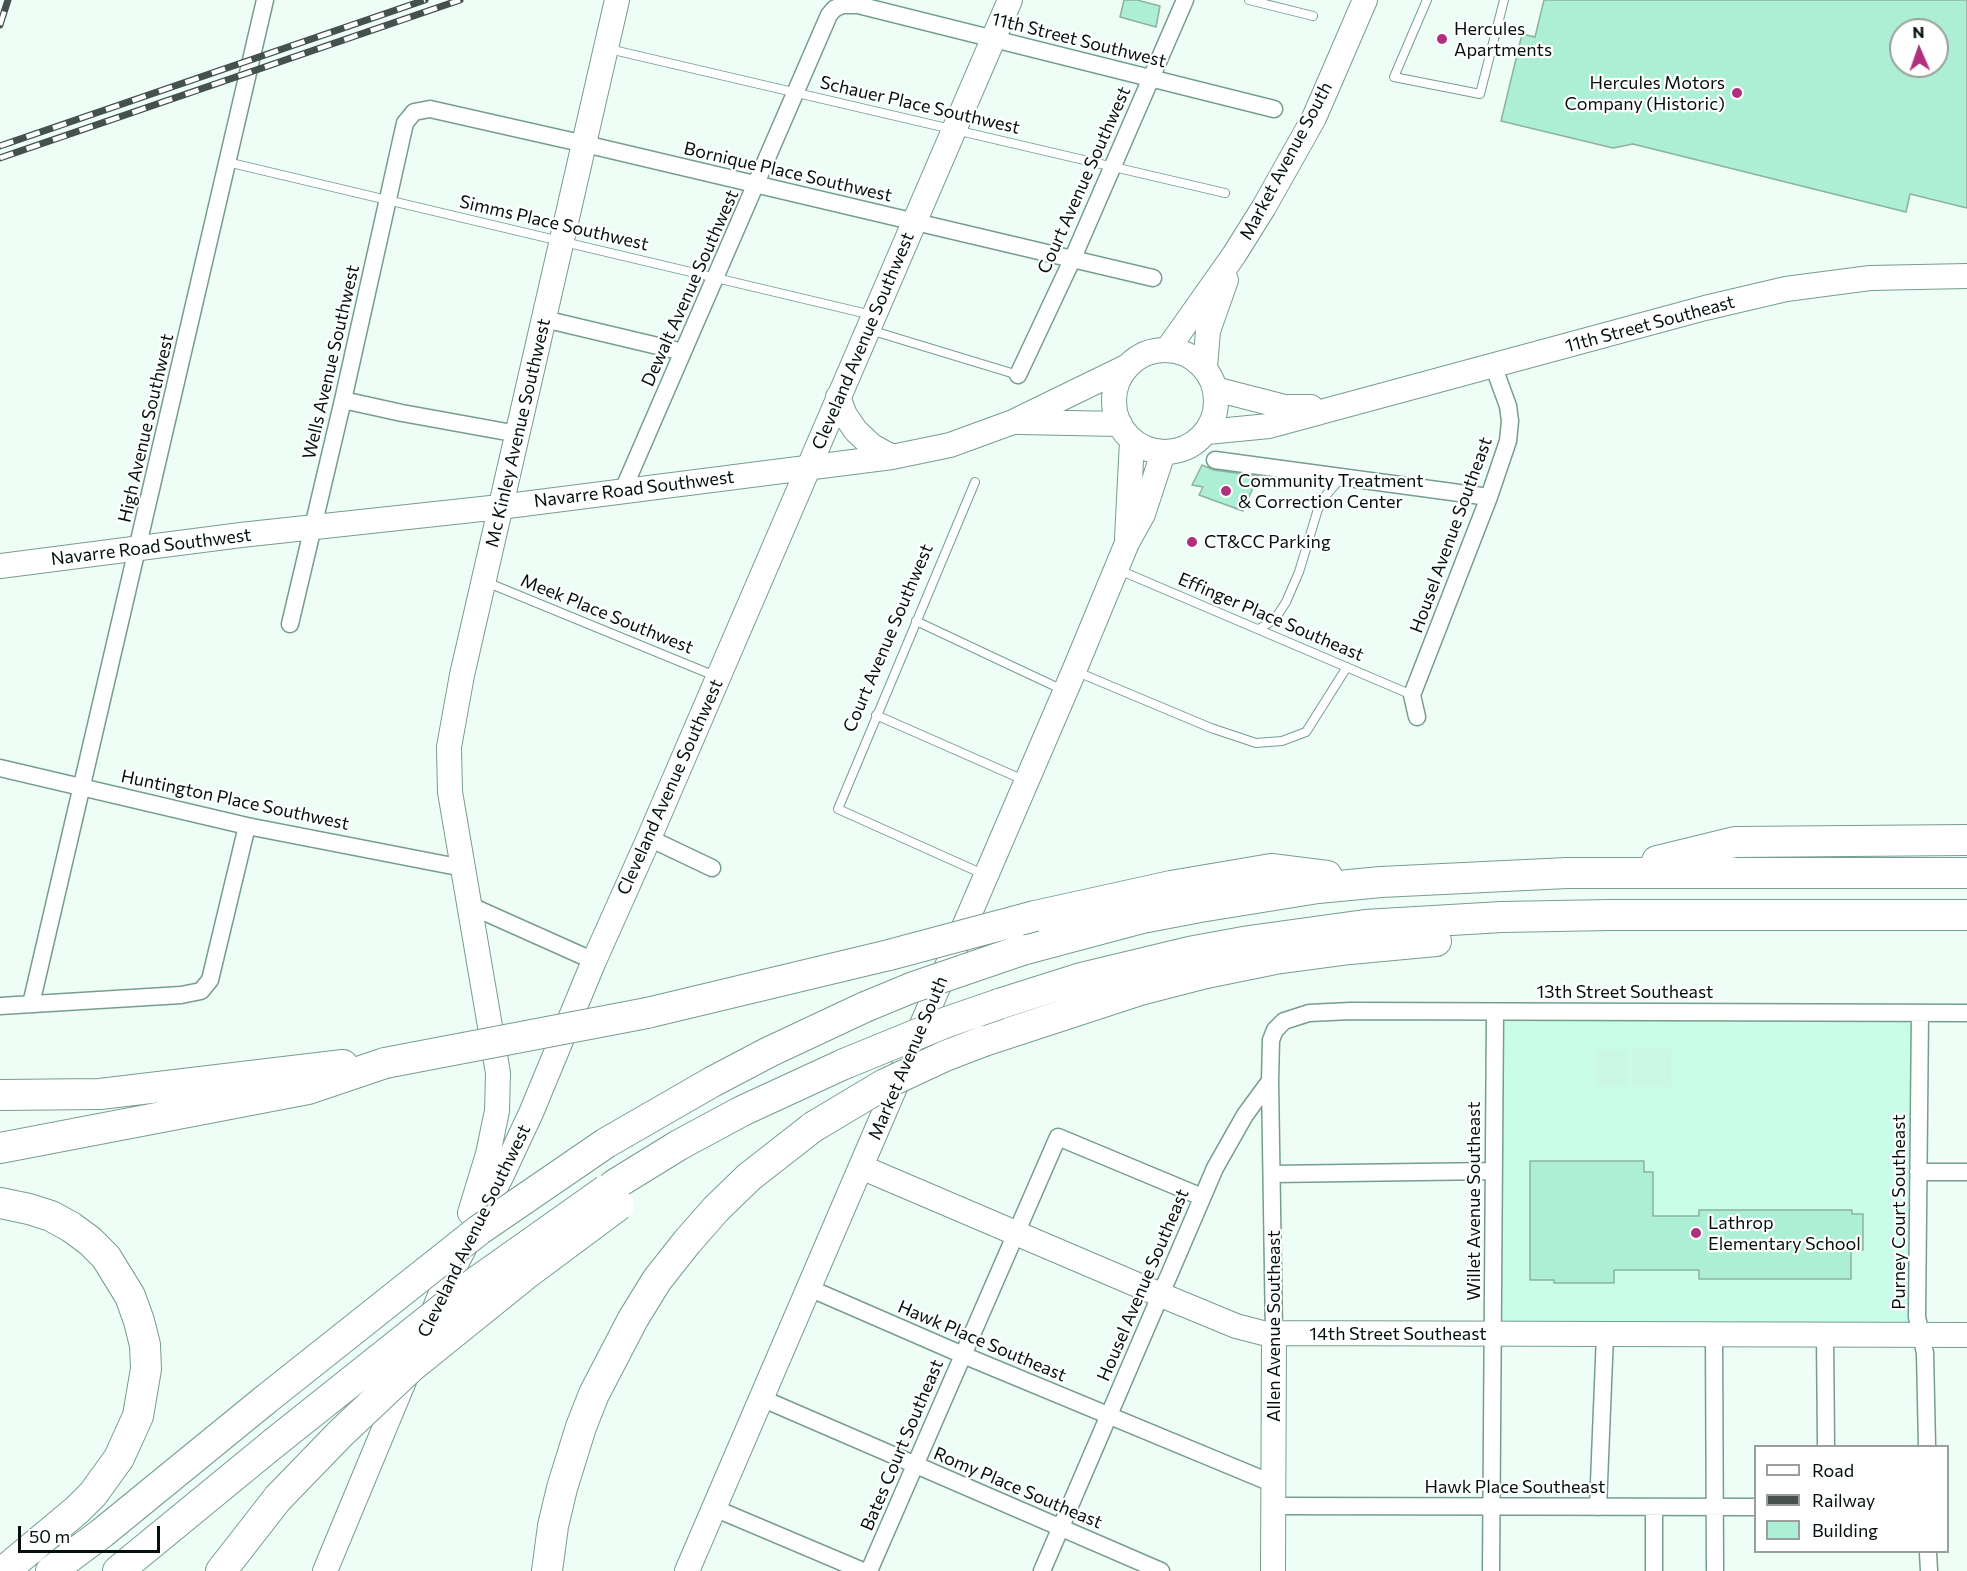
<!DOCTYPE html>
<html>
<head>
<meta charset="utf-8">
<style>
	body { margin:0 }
	#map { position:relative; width:1967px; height:1571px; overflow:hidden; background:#eefef7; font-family:Commissioner,sans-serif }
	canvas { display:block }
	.legend { position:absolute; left:1754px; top:1445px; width:195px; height:108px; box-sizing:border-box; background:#fff; border:2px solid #9a9f9d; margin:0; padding:8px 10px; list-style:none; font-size:18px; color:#03100b }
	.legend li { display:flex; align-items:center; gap:12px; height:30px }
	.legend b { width:30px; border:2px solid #9a9f9d }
	.north { position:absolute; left:1889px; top:18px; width:60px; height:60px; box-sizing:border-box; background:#fff; border:2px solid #9a9f9d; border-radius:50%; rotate:358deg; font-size:16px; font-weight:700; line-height:24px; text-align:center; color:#03100b }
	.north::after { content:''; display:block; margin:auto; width:21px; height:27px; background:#b0307d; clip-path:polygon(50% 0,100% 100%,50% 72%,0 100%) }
	.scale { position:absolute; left:18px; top:1526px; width:142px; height:27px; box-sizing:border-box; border:3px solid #03100b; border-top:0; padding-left:8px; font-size:18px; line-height:21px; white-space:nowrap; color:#03100b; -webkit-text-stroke:4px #fff; paint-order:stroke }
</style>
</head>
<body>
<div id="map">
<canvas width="1967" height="1571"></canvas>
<ul class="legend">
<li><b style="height:8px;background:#fff"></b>Road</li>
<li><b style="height:8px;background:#44514c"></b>Railway</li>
<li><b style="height:16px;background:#acefd4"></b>Building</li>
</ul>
<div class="north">N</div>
<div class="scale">50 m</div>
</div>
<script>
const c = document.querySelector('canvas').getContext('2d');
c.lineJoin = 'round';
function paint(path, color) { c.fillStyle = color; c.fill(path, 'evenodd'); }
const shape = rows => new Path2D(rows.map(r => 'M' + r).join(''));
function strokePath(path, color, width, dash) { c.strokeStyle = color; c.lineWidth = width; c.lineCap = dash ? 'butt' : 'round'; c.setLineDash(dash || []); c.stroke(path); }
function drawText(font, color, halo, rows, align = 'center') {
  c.font = font + ' Commissioner,sans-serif'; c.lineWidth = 4.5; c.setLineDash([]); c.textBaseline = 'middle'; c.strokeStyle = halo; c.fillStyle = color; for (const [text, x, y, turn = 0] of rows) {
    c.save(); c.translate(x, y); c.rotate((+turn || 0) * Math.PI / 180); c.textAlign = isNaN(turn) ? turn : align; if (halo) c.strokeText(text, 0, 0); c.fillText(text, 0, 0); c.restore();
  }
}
paint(shape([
	[1495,1012,1920,1013,1921,1335,1493,1335]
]), '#cafde7');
paint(shape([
	[1633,1049,1671,1049,1671,1087,1632,1086],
	[1596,1050,1629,1050,1628,1086,1595,1086]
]), '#cbf8e5');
const building = shape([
	[1124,0,1137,0,1160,6,1156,27,1120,17,1124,0],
	[1544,0,1967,0,1967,208,1910,194,1906,212,1633,144,1613,148,1501,121,1522,34,1535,37,1544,0],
	[1901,30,1937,30,1937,66,1901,66,1901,30],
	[1202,465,1214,470,1258,476,1243,511,1199,495,1203,487,1192,485,1202,465],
	[1530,1161,1644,1161,1644,1172,1653,1172,1653,1216,1699,1216,1699,1210,1852,1210,1852,1214,1863,1214,1863,1250,1851,1250,1851,1279,1699,1279,1699,1270,1614,1270,1614,1283,1554,1283,1554,1280,1530,1280,1530,1161]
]);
paint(building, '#acefd4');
strokePath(building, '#8bb2a2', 1.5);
const lane = shape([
	[1249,0,1313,16],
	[1427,0,1394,77,1480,94,1504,0],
	[609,49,1225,193],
	[227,162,872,315],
	[870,330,1018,375],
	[975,482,838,809,983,874],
	[1119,570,1412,695],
	[486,582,715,676],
	[916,621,1065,691],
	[1259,629,1275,619,1286,602,1299,572,1318,509,1326,495,1342,477],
	[1075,671,1211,728,1256,743,1282,741,1306,732,1347,667],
	[876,715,1026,781]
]);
const street = shape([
	[544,319,683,352],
	[1018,375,1072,260,1185,0],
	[343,400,402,413,518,434],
	[1215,460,1489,497],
	[623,490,829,15,834,9,842,5,858,5,1274,109],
	[290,624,343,400,405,123,414,112,430,109,585,144,1153,278],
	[1417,717,1412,695,1489,497,1508,441,1510,421,1508,406,1493,365],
	[0,768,247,826,463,868],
	[649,838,712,868],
	[471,906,594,961],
	[31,1004,265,0],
	[0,1006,181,995,201,991,210,980,247,826],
	[1920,1013,1917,1317,1925,1353,1927,1446],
	[1270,1081,1274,1334],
	[1918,1172,1967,1172],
	[1272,1174,1493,1171],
	[809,1288,963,1355,1274,1484],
	[1714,1334,1715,1571],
	[1825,1335,1826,1446],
	[761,1398,1161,1571],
	[1274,1506,1756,1507],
	[1598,1507,1605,1335],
	[714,1508,863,1571],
	[1928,1552,1929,1571],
	[869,1571,1058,1137,1202,1197],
	[1042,1571,1215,1168,1245,1115,1270,1081,1271,1040,1275,1030,1284,1021,1309,1013,1351,1011,1967,1013],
	[1491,1571,1495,1012],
	[1654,1571,1654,1507]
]);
const secondary = shape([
	'1114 401a51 51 0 1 1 102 0a51 51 0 1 1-102 0Z',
	[1167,350,1234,255,1264,207,1314,118,1365,0],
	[1205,367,1208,331,1226,280],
	[1215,389,1285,407,1311,407],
	[838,397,845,415,856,431,872,446,892,457],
	[1019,422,1120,424],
	[1207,432,1269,426,1705,308,1786,289,1870,278,1967,276],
	[1127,538,1132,441],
	[0,566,241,535,500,507,892,457,950,445,1013,422,1128,366],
	[861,1167,1161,1295,1236,1326,1263,1333,1967,1335],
	[470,1213,488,1154,497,1111,498,1073,450,792,449,747,462,675,617,0],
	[430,1320,441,1293,502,1175,531,1113,594,961,649,838,1010,0],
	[325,1571,407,1374],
	[687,1571,1074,671,1127,543,1143,514,1163,453],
	[1273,1571,1274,1334]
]);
const highway = shape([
	[1657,861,1735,842,1967,840],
	[1035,916,1171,886,1271,869,1327,876],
	[1022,950,1142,918,1200,907,1318,888,1381,882,1567,873,1967,873],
	[999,1004,1081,978,1189,952,1249,941,1365,925,1502,917,1610,915,1967,915],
	[647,1013,889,955],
	[984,1041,1140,990,1206,973,1275,959,1350,949,1436,941],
	[0,1095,100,1094,343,1065],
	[606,1143,712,1082,769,1052,865,1007],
	[0,1148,308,1089,385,1063],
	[614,1185,679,1145,742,1111,844,1064],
	[0,1203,29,1209,51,1216,71,1227,90,1241,106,1257,130,1296,139,1321,145,1345,146,1369,138,1416,119,1458,93,1494,77,1510,4,1571],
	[51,1571,102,1533,265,1400],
	[118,1571,274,1443],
	[221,1571,278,1498],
	[547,1571,553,1526,562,1488,581,1427,594,1394,633,1319,657,1280,687,1242,716,1209,749,1177,813,1127]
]);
strokePath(lane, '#769d8d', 10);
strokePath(street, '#769d8d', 19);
strokePath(secondary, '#769d8d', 26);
strokePath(highway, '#769d8d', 32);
strokePath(lane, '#fff', 8);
strokePath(street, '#fff', 16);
strokePath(secondary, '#fff', 24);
strokePath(highway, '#fff', 30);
const rail = shape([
	[0,25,8,0],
	[0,146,425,0],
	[0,158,460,0]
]);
strokePath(rail, '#44514c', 7);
strokePath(rail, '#fff', 4.5, [14]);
const highwayBridge = shape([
	[889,955,1035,916],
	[865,1007,911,988,1022,950],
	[385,1063,647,1013],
	[844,1064,947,1022,999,1004],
	[813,1127,885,1084,945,1056,984,1041],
	[265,1400,479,1230,606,1143],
	[274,1443,476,1282,606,1190],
	[278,1498,341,1433,411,1367,525,1275,619,1205]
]);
strokePath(highwayBridge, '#769d8d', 32, []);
strokePath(highwayBridge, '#fff', 30);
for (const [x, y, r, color] of [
	[1442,39,6,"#b0307d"],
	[1737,93,6,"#b0307d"],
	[1226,491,6,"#b0307d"],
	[1192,542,6,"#b0307d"],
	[1696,1233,6,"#b0307d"]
]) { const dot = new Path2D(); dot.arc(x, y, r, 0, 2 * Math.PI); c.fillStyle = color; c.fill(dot); strokePath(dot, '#fff', 2); }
drawText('18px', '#03100b', '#fff', [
	["Hercules",1454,29],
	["Apartments",1454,50],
	["Hercules Motors",1725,83,"right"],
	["Company (Historic)",1725,104,"right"],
	["Community Treatment",1238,481],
	["& Correction Center",1238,502],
	["CT&CC Parking",1204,542],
	["Lathrop",1708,1223],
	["Elementary School",1708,1244]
], 'left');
drawText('18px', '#03100b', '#fff', [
	["11th Street Southwest",1079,40,14],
	["Schauer Place Southwest",920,105,13],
	["Market Avenue South",1286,161,-62],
	["Bornique Place Southwest",788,172,13],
	["Court Avenue Southwest",1084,180,-66],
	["Simms Place Southwest",554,223,13],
	["Dewalt Avenue Southwest",690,288,-66],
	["11th Street Southeast",1650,324,-15],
	["Cleveland Avenue Southwest",863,341,-67],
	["Wells Avenue Southwest",331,362,-77],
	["High Avenue Southwest",146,428,-77],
	["Mc Kinley Avenue Southwest",518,433,-77],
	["Navarre Road Southwest",634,489,-7],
	["Housel Avenue Southeast",1451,535,-70],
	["Navarre Road Southwest",151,547,-7],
	["Meek Place Southwest",607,614,22],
	["Effinger Place Southeast",1271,617,23],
	["Court Avenue Southwest",888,638,-67],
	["Cleveland Avenue Southwest",670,787,-66],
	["Huntington Place Southwest",235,800,12],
	["13th Street Southeast",1625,992],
	["Market Avenue South",908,1058,-67],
	["Willet Avenue Southeast",1474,1201,-90],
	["Purney Court Southeast",1899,1212,-90],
	["Cleveland Avenue Southwest",474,1231,-64],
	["Housel Avenue Southeast",1143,1285,-67],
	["Allen Avenue Southeast",1274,1326,-90],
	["14th Street Southeast",1398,1334],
	["Hawk Place Southeast",982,1341,23],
	["Bates Court Southeast",902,1445,-67],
	["Hawk Place Southeast",1515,1487],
	["Romy Place Southeast",1018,1488,23]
]);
</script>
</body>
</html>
